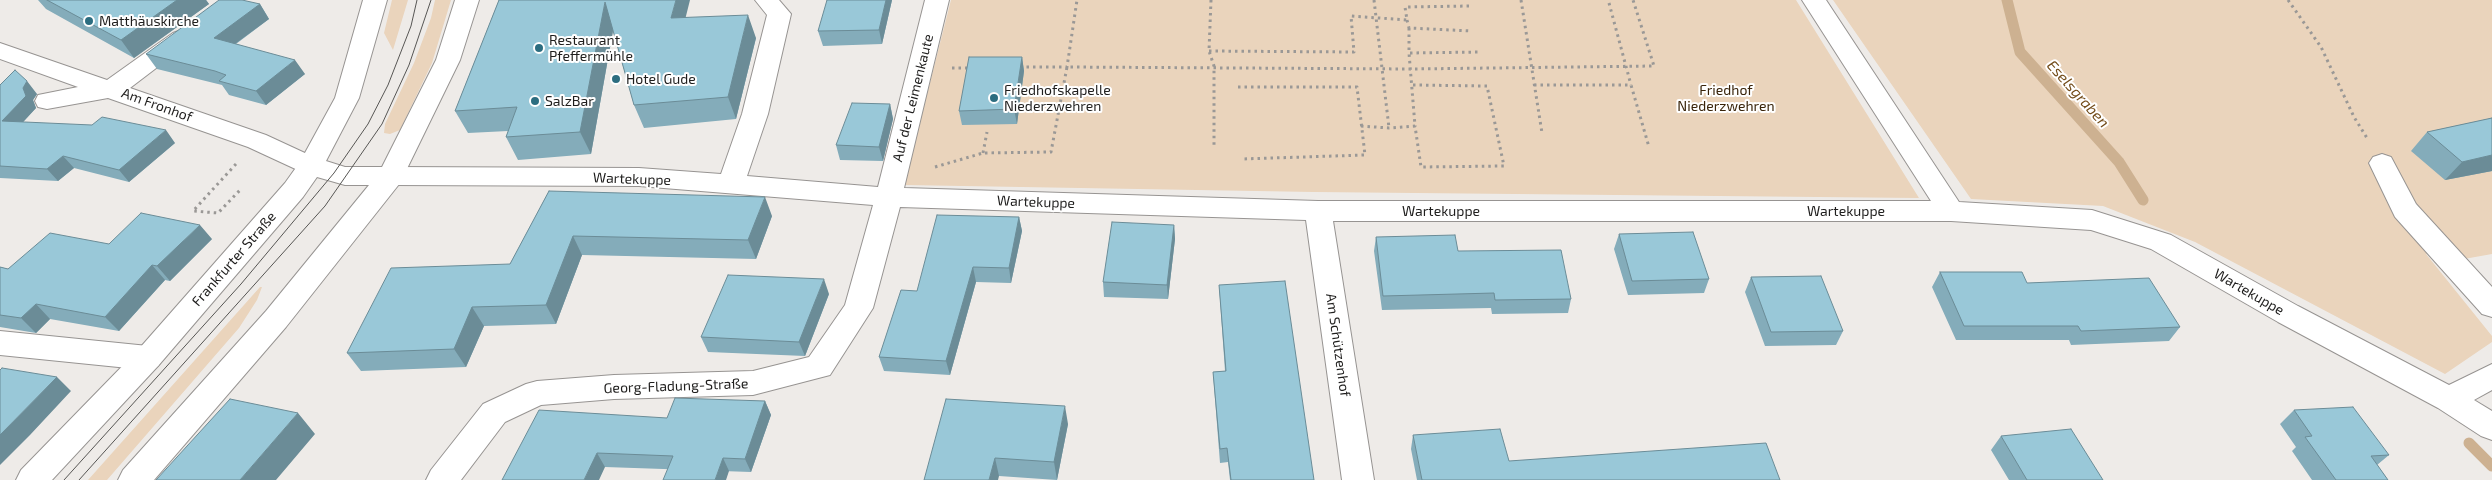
<!DOCTYPE html>
<html>
<head>
<meta charset="utf-8">
<style>
	body { margin:0 }
	canvas { display:block; background:#eeebe8 }
</style>
</head>
<body>
<canvas width="2492" height="480"></canvas>
<script>
const c = document.querySelector('canvas').getContext('2d');
c.lineJoin = 'round';
function paint(path, color) { c.fillStyle = color; c.fill(path, 'evenodd'); }
const shape = rows => new Path2D(rows.map(r => 'M' + r).join(''));
function strokePath(path, color, width, dash) { c.strokeStyle = color; c.lineWidth = width; c.lineCap = dash ? 'butt' : 'round'; c.setLineDash(dash || []); c.stroke(path); }
function drawText(font, color, halo, rows, align = 'center') {
  c.font = font + ' "Exo 2",sans-serif'; c.lineWidth = 4; c.setLineDash([]); c.textBaseline = 'middle'; c.strokeStyle = halo; c.fillStyle = color; for (const [text, x, y, turn = 0] of rows) {
    c.save(); c.translate(x, y); c.rotate((+turn || 0) * Math.PI / 180); c.textAlign = isNaN(turn) ? turn : align; if (halo) c.strokeText(text, 0, 0); c.fillText(text, 0, 0); c.restore();
  }
}
paint(shape([
	[392,0,408,0,393,50,384,33],
	[435,0,451,0,432,63,400,130,390,134,384,133,385,124,414,63,431,18],
	[951,0,1796,0,1919,198,1314,192,904,185],
	[1833,0,2492,0,2492,254,2464,259,2426,254,2492,336,2492,342,2445,374,2195,242,2103,206,1971,199],
	[260,287,262,287,257,300,239,328,107,480,88,480]
]), '#ead4bc');
strokePath(shape([
	[2007,0,2020,52,2119,162,2143,200],
	[2469,443,2492,466]
]), '#cdb191', 11);
const minor = shape([
	[755,0,779,0,791,14,768,114,747,176,878,187,925,0,949,0,904,188,1318,201,1931,201,1802,0,1826,0,1959,202,2092,210,2171,235,2298,306,2449,385,2492,364,2492,390,2474,400,2492,411,2492,440,2481,436,2438,408,2278,322,2151,249,2091,230,1951,221,1333,221,1374,480,1342,480,1306,220,900,207,873,308,830,375,753,395,614,399,541,405,505,422,461,480,426,480,431,470,483,404,526,384,537,381,614,375,753,371,809,357,845,305,873,205,639,186,391,185,382,183,378,176,382,169,391,167,639,168,721,174,742,114,767,15,755,0],
	[181,30,189,33,193,38,189,43,130,88,266,135,320,160,324,166,320,172,311,175,302,172,248,147,108,98,47,109,38,107,35,101,38,95,78,87,0,59,0,43,107,80,173,33,181,30],
	[2382,154,2391,157,2416,204,2492,287,2492,317,2482,314,2395,217,2369,163,2373,157,2382,154],
	[0,331,148,346,158,350,163,358,158,366,148,370,0,355,0,331]
]);
const major = shape([
	[363,0,387,0,359,98,326,161,345,167,382,167,436,60,455,0,479,0,460,60,400,183,286,327,154,480,118,480,123,470,266,311,369,185,345,185,317,177,303,197,158,366,52,480,16,480,21,470,138,350,285,183,300,162,335,98,363,0]
]);
strokePath(minor, '#979492', 2);
strokePath(major, '#979492', 2);
strokePath(shape([
	[1211,0,1209,51,1214,66,1214,145],
	[1374,0,1389,128],
	[1521,0,1542,133],
	[2288,0,2321,47,2354,117,2367,138],
	[1609,3,1631,85],
	[1407,20,1409,28,1472,31],
	[1409,28,1409,53,1481,52],
	[1209,51,1354,52,1351,16,1407,20,1405,7,1469,6],
	[1020,67,1067,67,1077,0],
	[952,68,971,68],
	[1413,85,1487,86,1504,166,1421,167,1415,126],
	[1534,85,1631,85,1649,147],
	[1238,87,1357,87,1365,155,1241,159],
	[1361,126,1389,128,1415,126,1409,53],
	[983,153,987,132],
	[236,164,193,211,218,213,242,188],
	[935,167,983,153,1051,152,1067,67,1411,69,1654,66,1633,0]
]), '#9a9896', 3, [2.5, 4]);
paint(minor, '#fff');
paint(major, '#fff');
strokePath(shape([
	[64,480,241,284,334,173,368,124,388,85,411,26,417,0],
	[79,480,325,206,382,124,409,65,431,0]
]), '#575654', 1);
paint(shape([
	[38,0,206,0,209,4,134,58,46,9],
	[499,0,686,17,756,38,736,119,644,128,634,105,613,31,591,154,518,160,506,137,508,131,468,133,455,111],
	[892,0,882,44,823,46,818,31],
	[260,4,269,19,236,44,305,74,266,105,229,95,222,85,157,69,146,54],
	[1022,57,1024,71,1017,124,962,125,959,111],
	[0,85,37,94,33,100,36,108,23,122,175,143,129,182,74,168,58,181,0,178],
	[890,104,893,119,883,161,840,160,836,145],
	[2492,118,2492,171,2445,180,2411,151,2427,132],
	[549,191,772,216,756,259,582,255,556,324,484,326,466,367,361,371,347,353,510,264],
	[1019,217,1022,231,1011,283,976,282,950,375,884,371,879,357,917,291],
	[1174,225,1175,239,1168,299,1104,297,1103,282],
	[1619,234,1709,279,1704,293,1628,295,1614,249],
	[1376,237,1458,251,1571,299,1568,313,1492,314,1491,308,1382,310,1374,251],
	[212,239,170,281,165,280,119,331,50,319,36,333,0,327,0,267,8,269,109,244],
	[1940,272,2027,283,2180,327,2169,341,2071,345,2069,340,1956,340,1932,287],
	[1751,277,1843,331,1836,345,1765,346,1745,292],
	[1219,285,1314,480,1230,480,1228,462,1220,463,1214,386,1213,372,1225,371,1220,300],
	[829,294,805,356,708,352,701,337],
	[765,401,771,415,751,472,605,467,502,480,667,418],
	[2294,410,2389,455,2377,465,2388,480,2312,480,2292,451,2296,447,2280,424],
	[1068,424,1057,480,999,476,924,480],
	[1413,435,1509,461,1780,480,1417,480,1411,449],
	[2001,436,2103,480,2009,480,1991,450]
]), '#84acba');
paint(shape([
	[177,0,206,0,209,4,134,58,121,40],
	[676,0,690,0,680,40,671,18],
	[886,0,892,0,882,44,879,30],
	[605,2,614,25,591,154,580,132],
	[260,4,269,19,224,52,214,38],
	[748,15,756,38,736,119,728,97],
	[1022,57,1024,71,1017,124,1014,109],
	[295,60,305,74,266,105,256,91],
	[27,81,37,94,33,100,36,108,13,133,2,121],
	[890,104,893,119,883,161,879,147],
	[166,130,175,143,129,182,119,170],
	[2492,155,2492,171,2445,180,2462,162],
	[63,156,74,168,58,181,47,169],
	[765,197,772,216,756,259,748,240],
	[1019,217,1022,231,1011,283,1009,268],
	[200,225,212,239,170,281,157,266],
	[1174,225,1175,239,1168,299,1167,285],
	[573,236,582,255,556,324,546,305],
	[152,265,165,280,119,331,105,317],
	[973,267,976,282,950,375,946,361],
	[824,279,829,294,805,356,799,342],
	[36,304,50,319,36,333,21,318],
	[472,307,484,326,466,367,454,349],
	[57,377,71,391,30,435,0,465,0,435],
	[765,401,771,415,751,472,745,459],
	[1065,406,1068,424,1057,480,1054,462],
	[298,413,315,434,276,480,240,480],
	[597,453,605,467,599,480,584,480],
	[723,458,729,471,726,480,715,480],
	[995,458,999,476,998,480,989,480]
]), '#6b8c97');
const building = shape([
	[47,0,177,0,121,40,47,0],
	[219,0,242,0,260,4,214,38,295,60,256,91,219,81,226,75,215,71,146,54,219,0],
	[499,0,676,0,671,18,748,15,728,97,634,105,605,2,580,132,506,137,517,107,455,111,499,0],
	[827,0,886,0,879,30,818,31,827,0],
	[969,57,1022,57,1014,109,959,111,969,57],
	[15,70,27,81,23,88,26,96,2,121,92,125,102,117,166,130,119,170,63,156,47,169,0,166,0,85,15,70],
	[852,103,890,104,879,147,836,145,852,103],
	[2492,118,2492,155,2462,162,2427,132,2492,118],
	[549,191,765,197,748,240,573,236,546,305,472,307,454,349,347,353,391,268,510,264,549,191],
	[141,213,200,225,157,266,152,265,105,317,36,304,21,318,0,315,0,267,8,269,50,233,109,244,141,213],
	[937,215,1019,217,1009,268,973,267,946,361,879,357,901,290,917,291,937,215],
	[1112,222,1174,225,1167,285,1103,282,1112,222],
	[1693,232,1709,279,1632,281,1619,234,1693,232],
	[1455,235,1458,251,1561,250,1571,299,1495,300,1494,293,1383,296,1376,237,1455,235],
	[1940,272,2022,272,2027,283,2149,278,2180,327,2081,331,2078,326,1964,326,1940,272],
	[728,275,824,279,799,342,701,337,728,275],
	[1821,276,1843,331,1771,332,1751,277,1821,276],
	[1285,281,1314,480,1231,480,1227,448,1220,449,1213,372,1226,371,1219,285,1285,281],
	[2,368,57,377,0,435,0,370,2,368],
	[675,398,765,401,745,459,723,458,715,480,663,480,673,456,597,453,584,480,502,480,539,410,667,418,675,398],
	[230,399,298,413,240,480,156,480,230,399],
	[946,399,1065,406,1054,462,995,458,989,480,924,480,946,399],
	[2353,407,2389,455,2371,456,2388,480,2336,480,2305,437,2312,436,2294,410,2353,407],
	[1500,429,1509,461,1766,443,1780,480,1422,480,1413,435,1500,429],
	[2071,429,2103,480,2027,480,2001,436,2071,429]
]);
paint(building, '#99c8d8');
strokePath(building, '#6b8c97', 1);
for (const [x, y, r, color] of [
	[89,21,5,"#2c6d80"],
	[539,48,5,"#2c6d80"],
	[616,79,5,"#2c6d80"],
	[994,98,5,"#2c6d80"],
	[535,101,5,"#2c6d80"]
]) { const dot = new Path2D(); dot.arc(x, y, r, 0, 2 * Math.PI); c.fillStyle = color; c.fill(dot); strokePath(dot, '#fff', 2); }
drawText('14px', '#1f1e1d', '#fff', [
	["Matthäuskirche",99,21],
	["Restaurant",549,40],
	["Pfeffermühle",549,56],
	["Hotel Gude",626,79],
	["Friedhofskapelle",1004,90],
	["Niederzwehren",1004,106],
	["SalzBar",545,101]
], 'left');
drawText('14px', '#39240a', '#fff', [
	["Friedhof",1726,90],
	["Niederzwehren",1726,106]
]);
drawText('14px', '#1f1e1d', '#fff', [
	["Auf der Leimenkaute",913,98,-76],
	["Am Fronhof",157,105,20],
	["Wartekuppe",632,179,2],
	["Wartekuppe",1036,202,2],
	["Wartekuppe",1441,211],
	["Wartekuppe",1846,211],
	["Frankfurter Straße",234,259,-49],
	["Wartekuppe",2249,292,30],
	["Am Schützenhof",1338,345,82],
	["Georg-Fladung-Straße",676,386,-2]
]);
drawText('italic 15px', '#724b18', '#fff', [
	["Eselsgraben",2078,94,48]
]);
</script>
</body>
</html>
